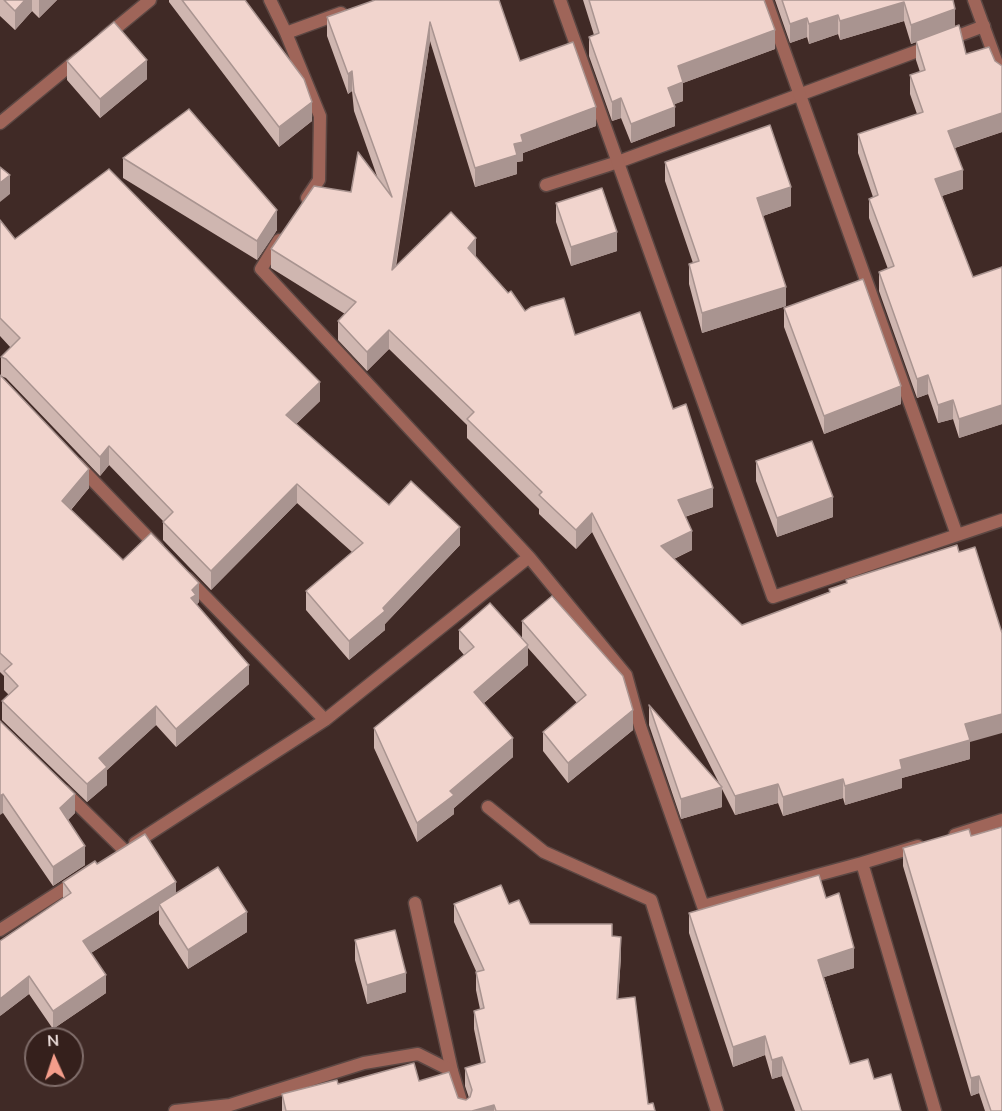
<!DOCTYPE html>
<html>
<head>
<meta charset="utf-8">
<style>
	body { margin:0 }
	#map { position:relative; width:1002px; height:1111px; overflow:hidden; background:#402a26; font-family:"Nunito Sans",sans-serif }
	canvas { display:block }
	.north { position:absolute; left:24px; top:1027px; width:60px; height:60px; box-sizing:border-box; background:#35201c; border:2px solid #7f6c69; border-radius:50%; rotate:357deg; font-size:16px; font-weight:700; line-height:24px; text-align:center; color:#eedfdc }
	.north::after { content:''; display:block; margin:auto; width:21px; height:27px; background:#f49d8b; clip-path:polygon(50% 0,100% 100%,50% 72%,0 100%) }
</style>
</head>
<body>
<div id="map">
<canvas width="1002" height="1111"></canvas>
<div class="north">N</div>
</div>
<script>
const c = document.querySelector('canvas').getContext('2d');
c.lineJoin = 'round';
const shape = rows => new Path2D(rows.map(r => 'M' + r).join(''));
function strokePath(path, color, width, dash) { c.strokeStyle = color; c.lineWidth = width; c.lineCap = dash ? 'butt' : 'round'; c.setLineDash(dash || []); c.stroke(path); }
function paint(path, color) { c.fillStyle = color; c.fill(path, 'evenodd'); }
const service = shape([
	[947,40,984,26],
	[546,185,618,162,931,46],
	[415,903,452,1071]
]);
const minor = shape([
	[270,0,286,33,341,13],
	[560,0,773,597,1002,520],
	[766,0,957,535],
	[974,0,1002,77],
	[286,33,320,116,319,180,307,198],
	[105,37,150,0],
	[0,123,78,59],
	[279,240,261,269,529,557,626,675,640,726,703,906,862,863,935,1111],
	[78,465,157,547],
	[188,579,325,720],
	[65,792,124,850],
	[488,807,544,852,651,900,717,1111],
	[955,835,1002,820],
	[135,843,325,720,529,557],
	[862,863,918,846],
	[0,930,75,882],
	[175,1111,230,1105,364,1063,418,1054,452,1071,464,1111]
]);
strokePath(service, '#5c4743', 15);
strokePath(minor, '#5c4743', 15);
strokePath(service, '#9f6559', 12);
strokePath(minor, '#9f6559', 12);
paint(shape([
	[0,0,57,0,39,18,32,11,15,30,0,16],
	[169,0,245,0,312,121,279,147,169,2],
	[375,0,520,61,596,126,523,153,523,161,517,162,517,174,475,187,430,41,396,267,476,257,525,311,575,335,673,409,713,507,685,517,692,550,674,559,742,625,829,592,829,589,846,583,846,580,970,742,970,759,902,778,902,788,845,805,843,798,783,816,778,803,735,815,722,789,722,807,681,819,649,725,649,705,720,785,592,532,576,549,539,514,539,509,467,438,467,425,389,349,367,371,338,340,338,321,345,314,271,268,271,249,351,192,378,179,354,111,352,91,348,94,327,36,327,17],
	[583,0,764,0,775,49,683,83,683,101,674,104,675,126,631,143,621,118,612,121,589,56,589,37,594,35],
	[775,0,953,0,955,27,966,54,995,61,1002,66,1002,132,955,148,963,189,942,196,973,277,1002,267,1002,424,959,438,953,419,938,423,928,394,917,398,879,291,879,272,888,269,869,218,869,199,873,197,858,153,858,134,917,114,910,94,910,75,920,72,916,60,916,42,911,44,904,21,840,40,838,34,809,44,807,37,790,43],
	[67,61,147,79,100,118,67,80],
	[123,158,277,230,257,260,123,178],
	[665,162,791,206,763,216,786,306,702,333,689,284,689,264,693,263,665,181],
	[556,203,617,251,571,266,556,222],
	[0,220,15,239,320,401,296,424,389,505,460,545,385,624,385,630,349,660,306,610,306,591,352,552,297,503,211,590,163,540,163,521,109,465,100,476,6,378,1,376,1,357,11,348,0,336],
	[784,308,901,404,824,434,784,327],
	[0,375,89,488,71,510,123,560,199,602,196,605,249,684,176,747,156,725,107,770,107,785,87,802,2,720,2,701,9,695,4,690,4,676,0,672],
	[756,461,833,517,777,537,756,481],
	[522,621,633,730,568,783,543,751,543,732,577,703,528,648,528,665,484,703,513,757,454,808,454,814,417,842,374,748,374,728,464,655,459,649,459,630,522,639],
	[0,721,75,813,68,820,85,865,53,886,3,813],
	[971,836,1002,1111,985,1111,979,1093,971,1096,903,866,903,848],
	[97,864,176,894,247,932,188,969,159,924,159,910,91,953,106,993,53,1029,29,994,0,1016,63,899,63,882],
	[826,898,854,968,824,977,850,1064,874,1079,901,1111,795,1111,782,1076,772,1079,765,1055,733,1067,689,933,689,913],
	[454,904,509,904,530,924,612,937,621,956,618,999,648,1104,655,1111,282,1111,282,1094,338,1084,419,1081,458,1098,466,1100,469,1098,465,1086,465,1068,481,1063,474,1029,474,1011,480,1009,476,990,476,971,454,922],
	[355,940,406,992,367,1004,355,960]
]), '#cfb6b0');
paint(shape([
	[25,0,32,0,32,11,15,30,15,11],
	[39,0,57,0,39,18],
	[904,2,904,21,840,40,840,21],
	[955,9,955,28,911,44,911,25],
	[838,15,838,34,809,44,809,24],
	[807,18,807,37,790,43,790,24],
	[430,22,430,41,392,289,392,270],
	[775,30,775,49,683,83,683,101,668,107,668,88,678,66],
	[147,60,147,79,100,118,100,99],
	[352,71,352,91,348,94,348,74],
	[621,98,621,118,612,121,612,102],
	[312,102,312,121,279,147,279,127],
	[596,107,596,126,523,153,523,161,517,162,517,174,475,187,475,168,514,144,521,135],
	[675,107,675,126,631,143,631,124],
	[1002,113,1002,132,948,150,948,131],
	[963,170,963,189,935,198,935,179],
	[10,175,10,194,0,202,0,183],
	[791,187,791,206,757,218,757,198],
	[277,210,277,230,257,260,257,241],
	[617,232,617,251,571,266,571,247],
	[476,238,476,257,468,248],
	[786,287,786,306,702,333,702,313],
	[389,330,389,349,367,371,367,352],
	[928,375,928,394,917,398,917,379],
	[320,382,320,401,286,434,286,415],
	[901,386,901,404,824,434,824,416],
	[953,400,953,419,938,423,938,405],
	[1002,405,1002,424,959,438,959,419],
	[109,446,109,465,100,476,100,457],
	[89,469,89,488,62,520,62,501],
	[297,484,297,503,211,590,211,571],
	[713,488,713,507,678,519,678,500],
	[833,497,833,517,777,537,777,518],
	[592,513,592,532,576,549,576,530],
	[460,527,460,545,385,624,385,630,349,660,349,641,383,608],
	[692,531,692,550,661,565,661,546],
	[199,583,199,602,196,605,191,598,192,590],
	[528,645,528,665,474,711,474,692],
	[249,665,249,684,176,747,176,729],
	[156,706,156,725,107,770,107,785,87,802,87,784,99,758],
	[633,710,633,730,568,783,568,763],
	[1002,714,1002,733,970,742,970,759,902,778,902,788,845,805,845,786,900,760,965,724],
	[513,738,513,757,454,808,454,814,417,842,417,823,450,791],
	[843,779,843,798,783,816,783,797],
	[778,784,778,803,735,815,735,796],
	[722,787,722,807,681,819,681,799],
	[3,794,3,813,0,815,0,796],
	[75,794,75,813,60,827,60,808],
	[85,846,85,865,53,886,53,867],
	[176,882,176,899,159,904,159,910,83,958,83,941],
	[247,912,247,932,188,969,188,950],
	[621,937,621,956,617,1018,617,999],
	[854,948,854,968,818,979,818,960],
	[406,973,406,992,367,1004,367,985],
	[106,975,106,993,53,1029,53,1011],
	[29,976,29,994,0,1016,0,999],
	[765,1036,765,1055,733,1067,733,1047],
	[782,1057,782,1076,772,1079,772,1060],
	[979,1076,979,1093,971,1096,971,1078],
	[494,1105,494,1111,472,1111]
]), '#a99490');
const building = shape([
	[4,0,25,0,15,11,4,0],
	[182,0,245,0,304,79,312,102,279,127,182,0],
	[375,0,499,0,520,61,573,42,596,107,521,135,523,142,514,144,517,155,475,168,430,22,392,270,451,212,476,238,468,248,508,293,511,291,525,311,531,307,564,298,575,335,640,312,673,409,686,404,713,488,678,500,692,531,661,546,742,625,830,592,829,589,847,583,846,580,957,545,959,552,975,547,1002,633,1002,714,965,724,970,740,900,760,902,769,845,786,843,779,783,797,778,784,735,796,592,513,576,530,539,495,542,492,467,419,474,412,389,330,367,352,338,321,356,302,271,249,314,186,351,192,358,152,392,197,354,92,352,71,348,74,327,17,375,0],
	[589,0,764,0,775,30,678,66,683,82,668,88,675,107,631,124,621,98,612,102,589,37,599,33,589,0],
	[782,0,953,0,955,9,911,25,904,2,840,21,838,15,809,24,807,18,790,24,782,0],
	[114,22,147,60,100,99,67,61,114,22],
	[959,25,966,54,989,47,995,61,1002,66,1002,113,948,131,963,170,935,179,973,277,1002,267,1002,405,959,419,953,400,938,405,928,375,917,379,879,272,894,266,869,199,878,195,858,134,923,112,910,75,925,70,916,41,959,25],
	[189,109,277,210,257,241,123,158,189,109],
	[770,125,791,187,757,198,786,287,702,313,689,264,699,261,665,162,770,125],
	[0,167,10,175,0,183,0,167],
	[109,169,320,382,286,415,389,505,411,481,460,527,383,608,385,611,349,641,306,591,363,543,297,484,211,571,163,522,173,512,109,446,100,457,6,359,1,357,20,338,0,318,0,220,15,239,109,169],
	[602,188,617,232,571,247,556,203,602,188],
	[863,279,901,386,824,416,784,308,863,279],
	[0,375,89,469,62,501,123,560,151,533,199,583,192,590,196,595,191,598,249,665,176,729,156,706,99,758,107,767,87,784,2,701,18,686,4,671,12,664,0,653,0,375],
	[812,441,833,497,777,518,756,461,812,441],
	[552,596,623,676,633,710,568,763,543,732,586,695,522,621,552,596],
	[490,603,528,645,474,692,513,738,450,791,454,795,417,823,374,728,474,647,459,630,490,603],
	[649,705,722,787,681,799,649,705],
	[0,721,75,794,60,808,85,846,53,867,3,794,0,796,0,721],
	[1002,827,1002,1111,991,1111,979,1076,971,1078,903,848,969,829,971,836,1002,827],
	[145,834,176,882,83,941,106,975,53,1011,29,976,0,999,0,941,71,893,63,882,95,861,97,864,145,834],
	[218,867,247,912,188,950,159,904,218,867],
	[819,875,826,898,839,893,854,948,818,960,850,1064,868,1059,874,1079,891,1074,901,1111,802,1111,782,1057,772,1060,765,1036,733,1047,689,913,819,875],
	[501,885,509,904,519,900,530,924,612,924,612,936,621,937,617,999,635,997,648,1104,653,1103,655,1111,496,1111,494,1105,472,1111,286,1111,282,1094,337,1080,338,1084,414,1063,419,1081,449,1072,458,1098,466,1100,470,1097,472,1090,465,1068,485,1062,474,1011,484,1008,476,972,484,970,454,904,501,885],
	[395,930,406,973,367,985,355,940,395,930]
]);
paint(building, '#f1d4cd');
strokePath(building, '#a99490', 1.5);
</script>
</body>
</html>
